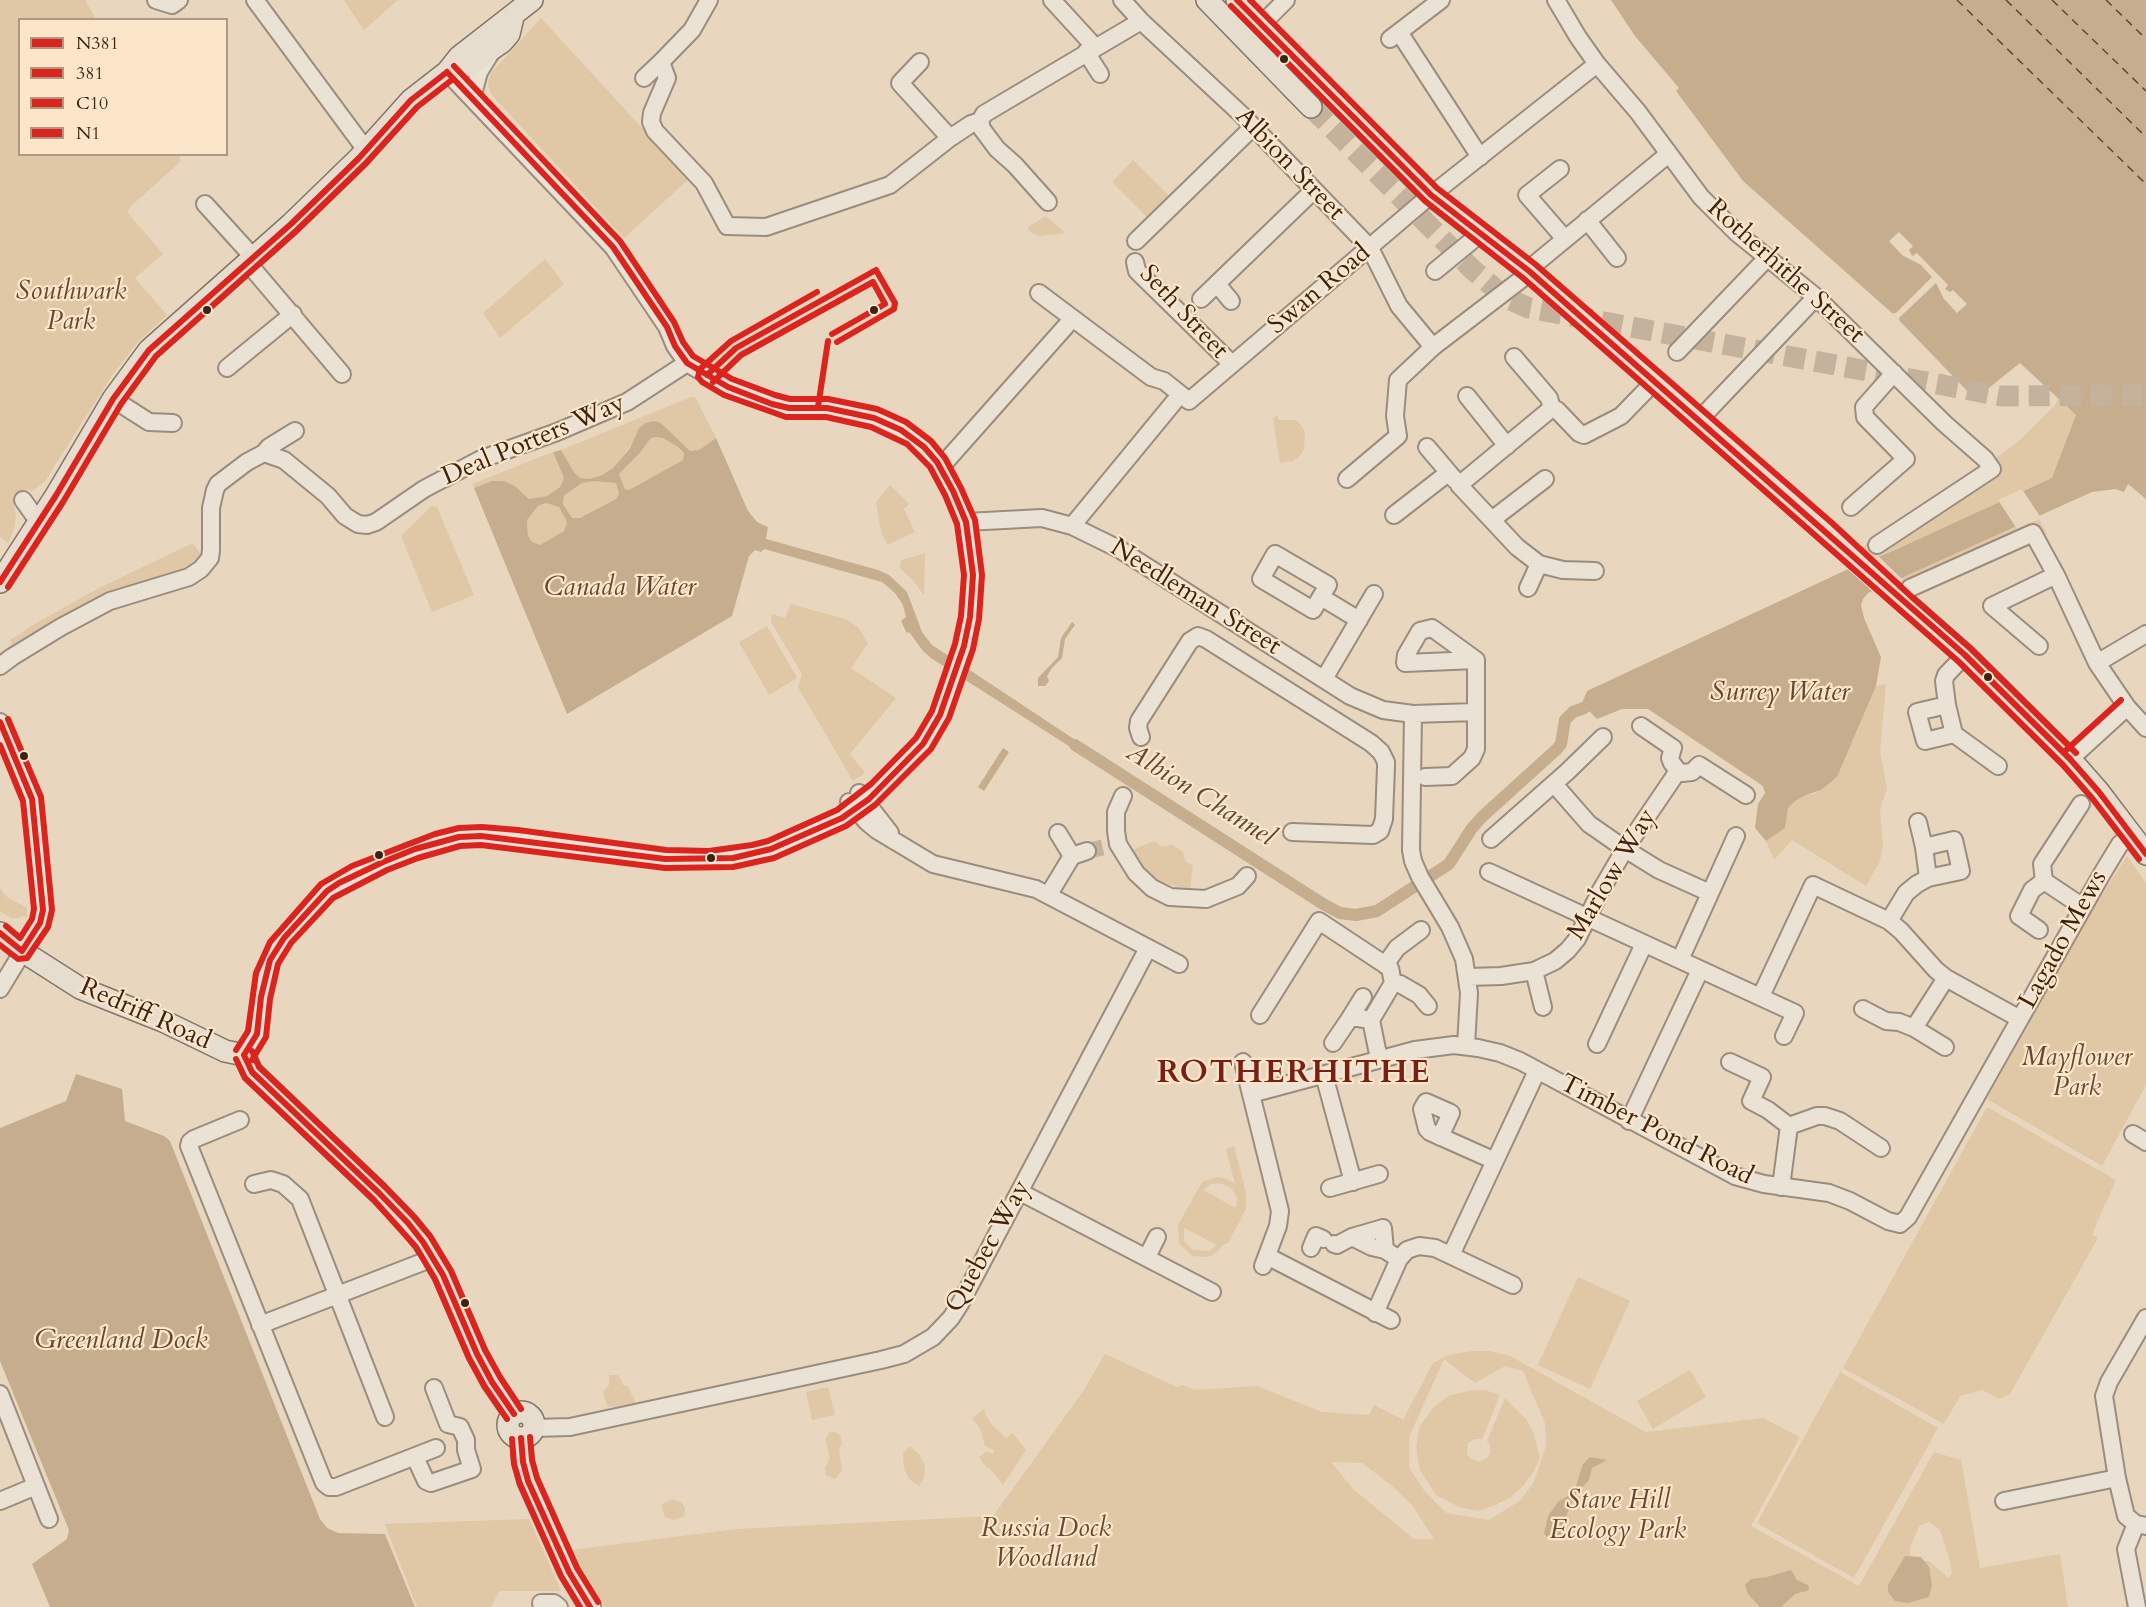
<!DOCTYPE html>
<html>
<head>
<meta charset="utf-8">
<style>
	body { margin:0 }
	#map { position:relative; width:2146px; height:1607px; overflow:hidden; background:#e8d6be; font-family:Cardo,serif }
	canvas { display:block }
	.legend { position:absolute; left:18px; top:18px; width:210px; height:138px; box-sizing:border-box; background:#fbe6ca; border:2px solid #ae9882; margin:0; padding:8px 10px; list-style:none; font-size:18px; color:#3b2415 }
	.legend li { display:flex; align-items:center; gap:12px; height:30px }
	.legend b { width:30px; border:2px solid #ae9882 }
</style>
</head>
<body>
<div id="map">
<canvas width="2146" height="1607"></canvas>
<ul class="legend">
<li><b style="height:8px;background:#dc241f"></b>N381</li>
<li><b style="height:8px;background:#dc241f"></b>381</li>
<li><b style="height:8px;background:#dc241f"></b>C10</li>
<li><b style="height:8px;background:#dc241f"></b>N1</li>
</ul>
</div>
<script>
const c = document.querySelector('canvas').getContext('2d');
c.lineJoin = 'round';
function paint(path, color) { c.fillStyle = color; c.fill(path, 'evenodd'); }
const shape = rows => new Path2D(rows.map(r => 'M' + r).join(''));
function strokePath(path, color, width, dash) { c.strokeStyle = color; c.lineWidth = width; c.lineCap = dash ? 'butt' : 'round'; c.setLineDash(dash || []); c.stroke(path); }
function drawText(font, color, halo, rows, align = 'center') {
  c.font = font + ' Cardo,serif'; c.lineWidth = 4.5; c.setLineDash([]); c.textBaseline = 'middle'; c.strokeStyle = halo; c.fillStyle = color; for (const [text, x, y, turn = 0] of rows) {
    c.save(); c.translate(x, y); c.rotate((+turn || 0) * Math.PI / 180); c.textAlign = isNaN(turn) ? turn : align; if (halo) c.strokeText(text, 0, 0); c.fillText(text, 0, 0); c.restore();
  }
}
paint(shape([
	[0,0,85,0,96,19,20,20,20,154,178,154,181,161,130,207,127,212,163,254,135,278,167,315,139,341,113,374,45,481,31,492,30,489,12,495,16,517,14,529,8,543,0,537],
	[344,0,398,0,364,30],
	[541,18,689,179,624,238,491,94,489,89,488,83,491,73],
	[1133,160,1169,196,1148,218,1112,182],
	[1046,216,1065,233,1040,236,1030,232,1028,227],
	[545,259,564,284,500,338,483,313],
	[691,397,695,397,716,438,699,450,690,451,686,449,664,426,634,441,613,468,602,475,590,479,580,478,574,472,561,450],
	[2058,399,2076,415,2105,480,2038,517,2047,534,1913,596,1861,548,1999,456,2020,440,2055,405],
	[1277,416,1279,420,1295,420,1301,425,1305,432,1304,449,1300,456,1293,461,1280,463,1273,418],
	[656,437,663,438,678,447,684,453,683,460,636,486,629,490,625,489,619,474,639,454,651,438],
	[553,452,564,478,560,487,547,496,529,499,515,486,504,481,492,481,474,488,472,484],
	[593,481,616,483,619,494,616,499,595,511,580,518,572,518,563,504,564,497,582,483],
	[890,485,909,504,904,509,915,532,887,545,881,531,876,502],
	[546,503,559,507,567,522,564,531,540,545,532,542,528,536,527,520,538,506],
	[432,506,437,507,474,595,432,612,401,536],
	[193,543,203,557,197,565,0,659,0,653,12,644,10,640,38,622,99,588],
	[925,553,924,595,913,580,899,567,902,560],
	[791,604,845,619,858,627,868,643,851,668,896,698,850,754,865,773,853,781,798,687,802,674,771,622,772,614,785,618],
	[767,626,797,678,769,695,739,642],
	[1886,684,1880,751,1887,789,1880,809,1883,847,1880,861,1866,886,1792,840,1774,860,1766,841,1785,828,1788,807,1795,801,1806,795,1814,794,1837,777,1876,686],
	[1154,841,1161,846,1173,845,1183,852,1185,861,1193,866,1190,889,1174,886,1160,881,1145,870,1134,856,1132,850],
	[2127,856,2146,883,2146,1085,2102,1166,1987,1099,2091,912],
	[0,888,7,897,27,908,27,918,25,916,19,918,11,918,0,911],
	[1987,1107,2116,1180,2092,1234,2098,1238,2010,1394,1999,1399,1982,1390,1960,1396,1944,1424,1843,1368],
	[1234,1146,1246,1192,1246,1209,1228,1243,1223,1245,1217,1252,1208,1257,1192,1256,1179,1243,1178,1225,1202,1182,1217,1177,1227,1179,1235,1184,1226,1149],
	[1218,1183,1228,1186,1232,1189,1237,1198,1236,1208,1203,1190,1211,1184],
	[1184,1228,1217,1245,1209,1251,1193,1250,1184,1241],
	[1578,1277,1630,1301,1590,1389,1538,1365],
	[1471,1351,1491,1351,1510,1356,1646,1432,1763,1418,1800,1437,1751,1526,1859,1586,1934,1452,1961,1460,1980,1568,2060,1554,2068,1607,605,1607,586,1581,571,1550,737,1529,993,1516,1082,1393,1105,1354,1177,1387,1182,1385,1196,1390,1257,1386,1322,1412,1369,1415,1374,1405,1403,1420,1433,1363,1449,1355],
	[1444,1359,1475,1383,1505,1366,1523,1371,1545,1423,1546,1446,1534,1482,1521,1500,1489,1520,1446,1513,1423,1489,1409,1467,1409,1437],
	[1331,1462,1362,1463,1391,1485,1412,1505,1434,1539,1414,1539,1353,1489],
	[1929,1522,1940,1530,1950,1561,1952,1574,1949,1578,1929,1561,1913,1561,1909,1550,1919,1526],
	[1690,1370,1706,1397,1653,1429,1637,1401],
	[1840,1372,1938,1428,1854,1578,1757,1523],
	[609,1375,618,1375,624,1386,627,1385,636,1403,611,1407,607,1406,603,1392,609,1385],
	[828,1387,835,1415,812,1420,806,1392],
	[1485,1390,1500,1395,1482,1439,1475,1439,1468,1443,1467,1454,1470,1458,1479,1462,1488,1457,1491,1451,1490,1445,1487,1441,1505,1398,1527,1420,1534,1435,1540,1458,1535,1469,1524,1485,1511,1497,1493,1506,1478,1511,1459,1507,1436,1495,1420,1470,1416,1448,1419,1428,1432,1409,1448,1396,1468,1391],
	[984,1409,986,1416,993,1426,1006,1438,1013,1433,1026,1450,1003,1485,989,1467,987,1468,979,1457,986,1452,993,1453,994,1450,985,1446,981,1430,972,1418],
	[830,1432,837,1433,841,1437,842,1443,839,1449,842,1471,835,1479,826,1475,825,1468,830,1458,825,1439],
	[910,1446,920,1455,925,1466,924,1478,919,1486,909,1479,904,1469,903,1454],
	[672,1499,682,1503,685,1509,684,1516,674,1520,665,1517,661,1505],
	[529,1519,561,1591,499,1591,491,1607,417,1607,385,1524]
]), '#e0c7a6');
paint(shape([
	[1611,0,2146,0,2146,499,2128,484,2124,492,2115,489,2092,492,1868,593,1863,599,1861,605,1864,618,1881,657,1876,686,1837,777,1821,790,1806,795,1795,801,1788,808,1785,828,1766,841,1755,828,1758,804,1765,793,1763,786,1648,709,1622,709,1597,719,1589,711,1586,712,1584,708,1582,703,1587,691,1844,571,1893,551,2052,478,2076,415,2020,363,1975,399,1892,313,1743,181,1676,91,1679,88,1635,36],
	[653,421,659,422,664,426,690,451,699,450,716,438,748,511,757,522,768,527,766,539,878,570,889,575,907,592,922,632,932,645,1092,751,1086,757,931,658,923,651,910,633,906,632,901,621,906,617,903,605,895,593,882,582,764,549,761,552,755,550,749,556,732,616,567,714,474,488,492,481,504,481,515,486,529,499,547,496,560,487,564,478,553,452,561,450,574,472,580,478,590,479,602,475,613,468,630,448,639,428,646,423],
	[656,437,663,438,678,447,684,453,683,460,629,490,625,489,619,474,639,454,651,438],
	[593,481,616,483,619,494,616,499,580,518,572,518,563,504,564,496,582,483],
	[546,503,559,507,567,522,564,531,540,545,532,542,528,536,527,520,538,506],
	[1072,622,1075,625,1065,639,1062,658,1052,668,1047,676,1049,681,1045,686,1038,686,1038,678,1058,657,1061,638],
	[1003,748,1009,752,984,791,978,787],
	[76,1074,122,1089,125,1121,164,1136,170,1141,320,1519,327,1528,338,1533,385,1534,415,1607,50,1607,32,1564,67,1539,69,1530,0,1361,0,1128,66,1101],
	[1590,1457,1607,1460,1592,1468,1589,1480,1575,1495,1565,1519,1564,1536,1561,1539,1550,1539,1544,1534,1548,1516,1558,1502,1574,1492,1583,1464],
	[1905,1556,1921,1557,1929,1567,1932,1585,1929,1597,1908,1603,1895,1601,1888,1592,1888,1585],
	[1791,1570,1797,1580,1808,1585,1809,1590,1795,1594,1781,1607,1760,1607,1748,1594,1745,1585,1751,1579,1767,1577]
]), '#c6ad8e');
paint(shape([
	[1899,232,1913,246,1909,250,1912,256,1917,253,1948,285,1945,289,1950,292,1953,290,1967,304,1957,313,1944,299,1936,283,1899,318,1900,321,1892,313,1896,313,1932,277,1921,265,1902,255,1889,241],
	[2022,489,2041,518,2017,529,1998,500],
	[1876,554,1903,580,1873,592,1845,567]
]), '#e8d6be');
strokePath(shape([
	[1075,745,1323,904,1340,913,1356,915,1377,911,1449,864,1472,828,1483,816,1557,749,1561,744,1565,720,1573,712,1584,708]
]), '#c6ad8e', 12);
strokePath(shape([
	[1957,0,2146,184],
	[2006,0,2146,137],
	[2052,0,2146,91],
	[2106,0,2146,39]
]), '#604833', 1.5, [8, 6]);
strokePath(shape([
	[1087,851,1109,846]
]), '#c5b29c', 16, [16, 8]);
strokePath(shape([
	[1311,107,1473,270,1506,298,1529,308,2002,396,2146,395]
]), '#c5b29c', 21, [21, 10]);
const minor = shape([
	[156,0,172,5,179,0],
	[255,0,366,150],
	[709,0,692,30,661,62,667,78,652,113,651,122,655,131,704,183,727,226,766,227,890,185,950,138,971,124,980,121],
	[1052,0,1095,47],
	[1122,0,1141,21,1242,115,1370,248,1399,306,1433,347],
	[1556,0,1578,37,1597,64,1638,112,1701,197,1737,233,1816,297,1944,423,1985,459,1992,469,1877,545],
	[1262,24,1286,0],
	[1399,32,1480,157],
	[1390,39,1441,0],
	[1086,52,1100,74],
	[920,62,900,83,950,138],
	[644,78,661,62],
	[472,98,479,72,492,51],
	[1560,169,1527,195,1565,239],
	[1048,202,1015,165,997,149,982,129,980,121,984,114,1141,21],
	[205,204,253,257],
	[1587,220,1617,258],
	[1136,241,1253,127],
	[247,262,342,374],
	[1135,262,1137,271,1232,364],
	[1435,271,1480,234],
	[1217,284,1231,301],
	[1039,293,1151,377,1164,381,1189,401,1425,200,1597,64],
	[1201,299,1314,190],
	[1677,352,1766,259],
	[1514,357,1549,398,1552,408,1557,410,1579,433,1584,435,1621,416,1654,382],
	[227,368,293,314],
	[1467,396,1507,446],
	[113,399,149,422,173,423],
	[1552,408,1459,485,1517,547,1539,564,1563,570,1595,571],
	[1699,420,1816,297],
	[1427,447,1455,480],
	[264,453,284,460,328,496,345,516,358,524,367,525,376,522,424,489,479,460,557,432,627,402,687,363],
	[940,468,1066,326],
	[1347,479,1398,436,1395,416,1398,380,1433,347,1523,278,1535,264,1666,156,1668,152],
	[23,500,33,514,40,519],
	[1851,507,1906,459,1865,417,1864,407,1894,373],
	[1394,515,1448,473],
	[1493,519,1545,479],
	[966,522,1042,518,1072,526,1119,549,1350,696,1383,710,1413,714,1476,712],
	[1072,526,1174,402],
	[1275,554,1328,585,1313,610,1261,579,1275,554],
	[1528,588,1539,564],
	[1910,588,2033,533,2056,575,2097,663,2127,707,2146,728],
	[1321,597,1359,620],
	[1432,628,1476,660,1405,663,1406,655,1420,631,1432,628],
	[2039,646,1992,606,2056,575],
	[1965,655,1946,675,1944,681,1947,705,1954,734,1998,766],
	[2097,663,2146,634],
	[0,666,12,657,61,627,110,601,189,577,201,569,210,558,211,550,211,508,215,490,218,484,247,462,264,453,269,447,295,431],
	[1324,679,1374,594],
	[1947,705,1917,712,1925,741,1954,734],
	[1413,714,1411,850,1413,861,1420,877,1450,927,1464,959,1469,993,1466,1046],
	[0,722,32,799,43,910,40,923,0,989],
	[1641,726,1673,748,1670,758,1672,763,1678,771,1682,773,1692,772,1699,765,1746,795],
	[1141,737,1138,728,1139,721,1190,641,1198,636,1206,639,1371,743,1381,752,1386,762,1386,767,1384,819,1380,831,1373,835,1292,832],
	[2070,759,2127,707],
	[1425,777,1452,776,1472,758,1476,749,1476,660],
	[1554,784,1589,824,1625,849,1659,870,1710,893],
	[859,793,890,833],
	[1123,796,1116,812,1116,831,1118,844,1136,873,1152,888,1170,897,1206,899,1238,886,1247,876],
	[849,802,867,822,878,831,933,864,1036,889,1179,964],
	[1918,822,1924,847],
	[1491,839,1567,772,1603,737],
	[1072,856,1087,851],
	[1489,872,1795,1013,1784,1036],
	[2044,881,2083,907],
	[1049,894,1072,856,1058,833],
	[1889,921,1906,893,1917,884,1928,878,1961,871,1954,840,1924,847,1928,878],
	[2039,930,2019,916,2032,890,2044,881,2042,864,2081,804],
	[1684,951,1736,836],
	[1385,965,1397,948,1421,930],
	[1534,971,1543,1007],
	[1468,977,1501,976,1534,971,1555,961,1568,950,1577,939,1601,890,1625,849,1678,771],
	[1393,983,1400,984,1419,995,1428,1006],
	[1761,996,1813,885,1889,921,1901,931,1936,970,1946,978,2020,1019],
	[1863,1009,1886,1021,1899,1022,1914,1028,1945,1047],
	[1260,1015,1319,921,1390,968,1393,983,1371,1020,1379,1059],
	[1350,1018,1363,997],
	[1914,1028,1946,978],
	[1333,1043,1350,1018,1358,1018,1371,1020],
	[1597,1044,1644,944],
	[244,1055,257,1034,261,997,270,960,284,938,303,917,327,891,339,883,383,862,415,849,459,837,481,836,517,839,665,859,688,860,733,858,771,849,842,818,869,799,906,763,923,744,940,715,964,646,970,617,973,575,966,522,953,491,937,462,924,447,901,430,874,418,827,408,789,408,772,404,728,387,687,363,675,346,667,327,613,247,447,72],
	[1243,1062,1280,1211,1278,1226,1263,1266],
	[1730,1062,1762,1077,1751,1101,1768,1110,1789,1126],
	[1324,1075,1353,1182],
	[1251,1094,1415,1050,1454,1045,1478,1048,1500,1053,1520,1061,1735,1176,1764,1184,1829,1193,1850,1201,1888,1221,1900,1224,1908,1217,2103,872,2120,844,2132,835],
	[240,1120,194,1139,190,1142,189,1146,324,1483,329,1487,336,1487,436,1448],
	[1629,1121,1700,970],
	[1789,1126,1817,1116,1825,1116,1840,1121,1881,1148],
	[2133,1134,2146,1142],
	[1440,1137,1451,1113,1426,1102,1422,1109,1427,1129,1430,1132,1495,1161],
	[254,1184,271,1180,283,1184,300,1199,385,1417],
	[1781,1187,1789,1126],
	[1330,1188,1379,1174],
	[1020,1192,1212,1292],
	[1334,1244,1337,1245,1352,1237],
	[1311,1248,1316,1236,1323,1239],
	[1385,1250,1383,1228,1352,1237,1372,1247,1385,1250,1399,1259],
	[1451,1255,1537,1071],
	[1267,1256,1391,1320],
	[1147,1257,1157,1237],
	[1375,1313,1399,1259,1407,1250,1419,1246,1435,1248,1513,1285],
	[2146,1318,2109,1382,2104,1396,2117,1478,2126,1516,2136,1524,2146,1526],
	[260,1325,433,1258],
	[0,1394,49,1519],
	[533,1428,570,1427,881,1360,904,1354,933,1337,951,1318,960,1304,1148,948],
	[415,1457,426,1481,431,1483,472,1469,466,1450,466,1440,460,1427,448,1424,434,1388],
	[0,1501,36,1486],
	[2004,1501,2117,1478],
	[2136,1524,2126,1549,2137,1607],
	[541,1603,554,1603,559,1607]
]);
const major = shape([
	[1207,0,1311,107],
	[1237,0,1431,195,1529,271,1965,655,2070,759,2099,792,2146,854],
	[467,66,502,42,509,34,513,17],
	[0,582,55,497,113,399,149,350,291,224,359,158,411,100,447,72,459,57,532,0],
	[0,933,22,951,80,988,163,1021,225,1051,244,1055,252,1072,379,1193,408,1223,423,1242,443,1275,477,1354,492,1382,514,1414],
	'508 1425a13 13 0 1 1 26 0a13 13 0 1 1-26 0Z',
	[521,1438,523,1462,528,1481,569,1572,590,1607]
]);
strokePath(minor, '#9a8d7e', 20);
strokePath(major, '#827668', 24);
strokePath(minor, '#ebe2d6', 16);
strokePath(major, '#e7ddcf', 21);
strokePath(shape([
	[1237,0,1431,195,1529,271,1965,655,2070,759,2099,792,2146,854],
	[707,375,736,348,876,270,895,303,894,309,837,342],
	[0,582,55,497,113,399,149,350,291,224,359,158,411,100,447,72],
	[0,722,32,799,43,910,40,923,22,951,0,933],
	[244,1055,257,1034,261,997,270,960,284,938,327,891,339,883,383,862,415,849,459,837,481,836,665,859,733,858,771,849,842,818,869,799,923,744,940,715,964,646,970,617,973,575,966,522,953,491,937,462,924,447,901,430,874,418,827,408,789,408,772,404,728,387,687,363,675,346,667,327,613,247,447,72],
	[244,1055,252,1072,379,1193,408,1223,423,1242,443,1275,477,1354,492,1382,514,1414],
	[521,1438,523,1462,528,1481,569,1572,590,1607]
]), '#dc241f', 6);
strokePath(shape([
	[1231,6,1425,201,1523,278,1959,662,2063,765,2092,798,2139,859],
	[713,382,741,355,873,282,885,304,832,334],
	[8,587,63,502,121,404,156,356,297,230,365,164,417,107,453,79],
	[0,745,23,801,34,909,32,919,20,938,6,926],
	[236,1059,245,1078,373,1199,416,1247,435,1279,469,1358,485,1387,507,1419],
	[252,1060,266,1037,270,999,278,964,291,943,333,898,387,870,418,858,460,846,481,845,665,868,733,867,774,858,846,826,875,805,931,749,949,718,973,649,979,619,982,575,975,520,961,488,945,458,931,441,906,422,877,409,828,399,790,399,775,395,732,379,693,356,683,342,674,322,620,241,454,66],
	[512,1439,514,1464,520,1484,561,1576,580,1607]
]), '#dc241f', 6);
strokePath(shape([
	[1250,0,1437,188,1535,264,1832,523,1914,599,1971,649,2076,753],
	[818,407,828,341],
	[2064,752,2121,700],
	[236,1050,248,1031,256,973,270,942,321,884,352,866,435,834,459,828,482,827,518,830,666,850,709,851,752,845,768,841,837,810,871,784,916,738,932,711,955,644,961,616,964,575,957,524,945,495,930,467,907,444,871,427,826,417,786,417,724,395,702,382,698,377,700,369,731,341,817,292],
	[252,1051,259,1067,385,1187,414,1217,430,1236,451,1271,485,1350,500,1377,521,1409],
	[530,1437,532,1460,537,1478,577,1568,598,1602]
]), '#dc241f', 6);
strokePath(shape([
	[0,945,18,959,27,958,48,927,52,910,41,797,8,719]
]), '#dc241f', 6);
for (const [x, y, r, color] of [
	[1284,59,5,"#3b2415"],
	[207,310,5,"#3b2415"],
	[874,310,5,"#3b2415"],
	[1988,677,5,"#3b2415"],
	[24,756,5,"#3b2415"],
	[379,855,5,"#3b2415"],
	[711,858,5,"#3b2415"],
	[465,1303,5,"#3b2415"]
]) { const dot = new Path2D(); dot.arc(x, y, r, 0, 2 * Math.PI); c.fillStyle = color; c.fill(dot); strokePath(dot, '#fbe6ca', 2); }
drawText('26px', '#3b2415', '#fbe6ca', [
	["Albion Street",1289,165,46],
	["Rotherhithe Street",1785,272,42],
	["Swan Road",1320,290,-40],
	["Seth Street",1183,313,47],
	["Deal Porters Way",534,441,-23],
	["Needleman Street",1195,598,32],
	["Marlow Way",1613,875,-59],
	["Lagado Mews",2064,940,-61],
	["Redriff Road",145,1015,24],
	["Timber Pond Road",1656,1131,27],
	["Quebec Way",989,1247,-61]
]);
drawText('italic 26px', '#624a34', '#fbe6ca', [
	["Southwark",71,293],
	["Park",71,323],
	["Mayflower",2077,1059],
	["Park",2077,1089],
	["Stave Hill",1618,1502],
	["Ecology Park",1618,1532],
	["Russia Dock",1046,1530],
	["Woodland",1046,1560]
]);
drawText('italic 27px', '#604833', '#fbe6ca', [
	["Canada Water",620,589],
	["Surrey Water",1780,694],
	["Albion Channel",1200,796,32],
	["Greenland Dock",121,1342]
]);
c.letterSpacing = '1.5px';
drawText('bold 32px', '#7a1f14', '#fbe6ca', [
	["ROTHERHITHE",1294,1075]
]);
c.letterSpacing = '0px';
</script>
</body>
</html>
